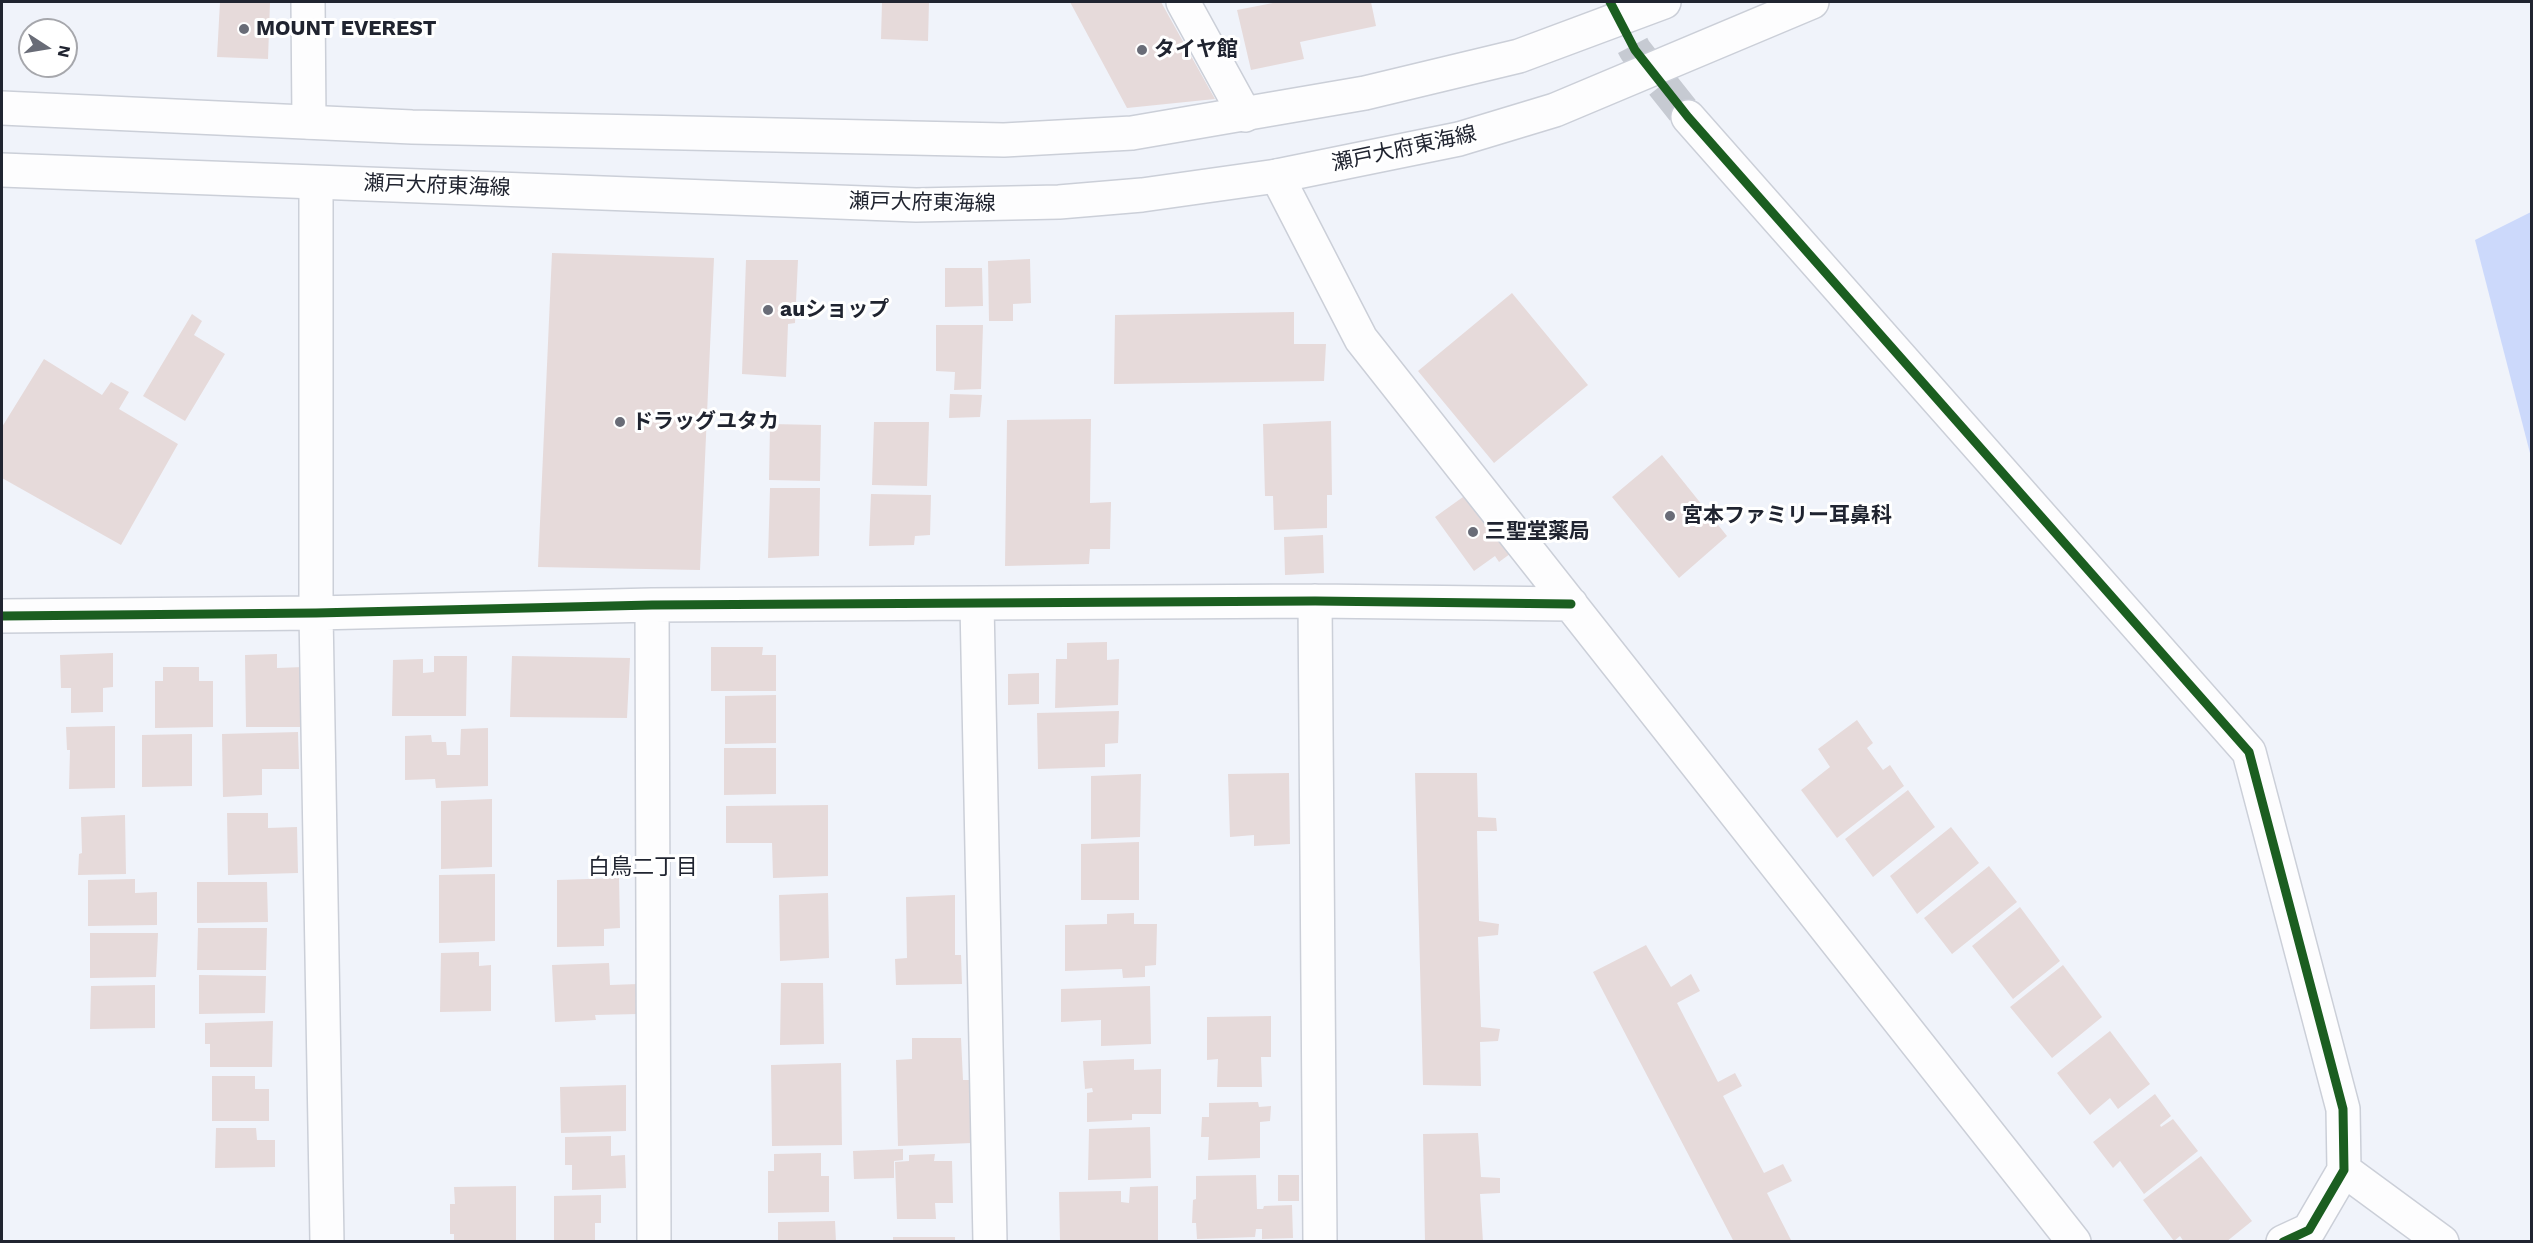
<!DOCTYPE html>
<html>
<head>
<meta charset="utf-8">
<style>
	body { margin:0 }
	#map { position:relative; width:2533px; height:1243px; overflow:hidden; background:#f0f3fa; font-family:"Work Sans",sans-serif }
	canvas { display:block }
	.frame { position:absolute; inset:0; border:3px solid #202430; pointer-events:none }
	.north { position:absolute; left:18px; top:18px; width:60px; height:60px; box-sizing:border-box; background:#fff; border:2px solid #a6a7ac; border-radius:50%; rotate:102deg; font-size:16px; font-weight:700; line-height:24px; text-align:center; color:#202430 }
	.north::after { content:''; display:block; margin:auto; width:21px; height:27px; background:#696c77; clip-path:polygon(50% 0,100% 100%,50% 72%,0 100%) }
</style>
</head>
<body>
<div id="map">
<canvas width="2533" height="1243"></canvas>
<div class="frame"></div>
<div class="north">N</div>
</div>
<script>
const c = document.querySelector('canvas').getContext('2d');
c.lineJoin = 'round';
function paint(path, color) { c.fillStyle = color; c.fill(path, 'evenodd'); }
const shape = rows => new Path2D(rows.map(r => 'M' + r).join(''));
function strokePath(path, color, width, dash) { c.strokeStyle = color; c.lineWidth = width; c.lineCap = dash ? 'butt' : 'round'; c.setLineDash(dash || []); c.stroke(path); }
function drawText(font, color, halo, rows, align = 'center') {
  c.font = font + ' "Work Sans","Noto Sans JP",sans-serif'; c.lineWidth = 6; c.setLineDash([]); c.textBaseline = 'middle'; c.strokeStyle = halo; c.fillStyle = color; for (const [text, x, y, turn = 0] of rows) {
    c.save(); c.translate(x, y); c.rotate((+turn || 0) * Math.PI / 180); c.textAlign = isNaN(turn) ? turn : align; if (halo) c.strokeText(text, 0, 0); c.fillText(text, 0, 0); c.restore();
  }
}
paint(shape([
	[2531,212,2531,457,2475,240]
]), '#ccd9fb');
paint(shape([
	[220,2,270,2,268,59,217,57],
	[882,2,929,2,928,41,881,39],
	[1070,2,1161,2,1215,99,1127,108],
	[1278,2,1371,2,1376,26,1300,42,1304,59,1251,70,1237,10],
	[552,253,714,258,700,570,538,567],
	[1030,259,1031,303,1013,304,1013,321,989,321,988,261],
	[746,260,798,260,795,323,788,324,786,377,742,374],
	[945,268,982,268,983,306,945,307],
	[1512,293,1588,385,1494,463,1418,371],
	[1294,312,1294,344,1326,344,1324,381,1114,384,1115,315],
	[192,314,202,321,194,335,225,354,185,421,143,396],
	[936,325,983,325,981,389,954,390,955,372,936,371],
	[44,359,102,395,111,382,129,392,119,409,178,444,121,545,2,478,2,427],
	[950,394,982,395,980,417,949,418],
	[1091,419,1090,503,1111,502,1110,549,1090,549,1089,564,1005,566,1007,420],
	[1331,421,1332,495,1327,495,1327,528,1274,530,1273,496,1265,496,1263,424],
	[874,422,929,422,927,486,872,485],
	[770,424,821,425,820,481,769,480],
	[1662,455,1727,536,1679,578,1612,497],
	[770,488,820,488,819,556,768,558],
	[1470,492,1514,551,1499,562,1495,556,1474,571,1435,517],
	[871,494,931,495,930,535,915,536,914,545,869,546],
	[1323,535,1324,573,1285,575,1284,537],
	[1107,642,1107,660,1119,659,1118,705,1055,708,1056,659,1067,659,1067,643],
	[711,647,763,647,762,655,776,655,776,691,711,691],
	[113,653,113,687,103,688,103,712,71,713,71,688,61,688,60,655],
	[277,654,277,668,303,667,303,727,246,727,245,655],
	[434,656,467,656,466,716,392,716,393,660,423,659,423,673,434,672],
	[512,656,630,658,627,718,510,717],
	[163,667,199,667,199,681,213,681,213,727,155,728,155,681,163,681],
	[1039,673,1039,704,1008,705,1008,674],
	[776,695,776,743,725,744,725,696],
	[1119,711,1118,743,1105,744,1105,767,1038,769,1037,713],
	[1857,720,1873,743,1867,748,1883,770,1890,765,1904,786,1837,838,1801,790,1830,767,1818,749],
	[115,726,115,788,69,789,70,750,67,750,66,727],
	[488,728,488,786,436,788,435,779,405,780,405,736,431,735,432,742,446,742,447,755,460,755,461,729],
	[298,732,299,769,262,769,262,795,223,797,222,734],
	[192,734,192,786,142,787,142,735],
	[724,748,776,748,776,794,724,795],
	[1289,773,1290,844,1254,846,1254,835,1230,837,1228,774],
	[1415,773,1477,773,1478,817,1496,818,1497,831,1477,831,1479,921,1499,924,1498,935,1478,937,1481,1027,1500,1029,1498,1041,1480,1042,1481,1086,1423,1085],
	[1141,774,1140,837,1091,839,1091,776],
	[1908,790,1935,827,1873,877,1845,839],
	[492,799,492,867,441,869,441,801],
	[828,805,828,876,773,878,772,843,726,843,726,806],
	[227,813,268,813,268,828,297,827,298,873,228,875],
	[125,815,126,874,78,875,79,854,82,853,81,817],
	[1951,827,1979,863,1917,914,1890,876],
	[1139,842,1139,900,1081,900,1081,844],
	[1989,866,2017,902,1952,954,1924,918],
	[495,874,495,941,439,943,439,875],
	[619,878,620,928,604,929,604,946,557,947,557,880],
	[135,879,135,893,157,892,157,925,88,926,88,880],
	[197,882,267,882,268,922,197,923],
	[828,893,829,958,780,961,779,895],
	[955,895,955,955,961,955,962,984,896,985,895,959,907,958,906,897],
	[2020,907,2060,961,2013,999,1972,946],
	[1134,913,1134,924,1157,924,1156,965,1145,966,1145,977,1123,978,1122,969,1065,971,1065,925,1107,924,1107,914],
	[198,928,267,928,266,970,197,970],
	[90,933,158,933,156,977,90,978],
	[1646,945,1671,987,1691,974,1700,991,1677,1003,1718,1082,1735,1073,1742,1086,1723,1096,1764,1173,1783,1164,1792,1181,1767,1193,1792,1242,1734,1242,1593,972],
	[479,952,479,966,491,965,491,1011,440,1012,441,953],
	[609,963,610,985,638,984,638,1014,595,1015,596,1020,555,1022,552,965],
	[2063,965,2102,1017,2052,1058,2010,1007],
	[199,975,266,976,265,1013,199,1014],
	[781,983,823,983,824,1044,780,1045],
	[155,985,155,1028,90,1029,91,986],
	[1150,986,1151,1044,1101,1046,1101,1020,1061,1022,1061,989],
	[1271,1016,1271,1057,1261,1057,1262,1087,1217,1087,1218,1059,1207,1060,1207,1017],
	[273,1021,272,1067,210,1067,210,1044,205,1044,205,1023],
	[2110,1031,2150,1084,2118,1109,2110,1098,2090,1115,2057,1073],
	[912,1038,961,1038,963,1080,972,1080,972,1143,898,1146,896,1060,912,1059],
	[1134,1059,1134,1070,1161,1069,1161,1114,1132,1114,1132,1120,1087,1122,1087,1093,1093,1092,1092,1088,1085,1089,1083,1061],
	[841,1063,842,1145,772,1146,771,1065],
	[212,1076,255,1076,255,1089,269,1089,269,1121,212,1121],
	[626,1085,626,1131,561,1133,560,1087],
	[2155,1094,2171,1116,2160,1125,2161,1127,2173,1119,2198,1151,2144,1194,2120,1161,2113,1168,2093,1142],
	[1258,1102,1259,1107,1271,1106,1270,1121,1260,1122,1260,1158,1208,1160,1209,1137,1201,1137,1202,1117,1209,1117,1209,1103],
	[1150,1127,1151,1178,1088,1180,1089,1129],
	[216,1128,256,1128,257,1140,275,1140,275,1167,215,1168],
	[1478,1133,1481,1177,1500,1178,1500,1193,1480,1194,1483,1242,1425,1242,1423,1134],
	[611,1136,611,1156,625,1155,626,1188,572,1190,572,1165,565,1165,565,1137],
	[903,1149,903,1160,894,1161,894,1178,854,1179,853,1151],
	[821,1153,821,1176,829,1176,829,1212,768,1213,768,1171,774,1171,774,1154],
	[935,1154,934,1161,952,1161,953,1203,935,1203,936,1219,897,1219,895,1162,909,1161,909,1155],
	[2201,1156,2252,1221,2226,1242,2184,1242,2180,1236,2174,1241,2143,1200],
	[1256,1175,1257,1209,1263,1209,1264,1206,1292,1205,1293,1238,1262,1239,1262,1229,1256,1229,1255,1237,1197,1239,1196,1223,1192,1223,1193,1200,1196,1199,1196,1176],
	[1278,1175,1299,1175,1299,1201,1278,1201],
	[516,1186,516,1242,454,1242,454,1234,450,1234,450,1204,455,1204,454,1187],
	[1158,1186,1158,1242,1060,1242,1059,1192,1121,1191,1121,1202,1129,1203,1130,1187],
	[601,1195,601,1223,595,1223,595,1242,554,1242,554,1196],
	[835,1221,836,1242,778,1242,778,1222],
	[893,1237,955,1237,955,1242,893,1242]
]), '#e6dada');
strokePath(shape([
	[1610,2,1635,50,1688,117]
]), '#c6cad2', 33, [33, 16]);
const street = shape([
	[308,2,309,122],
	[1183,2,1245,115],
	[1688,117,2249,752,2343,1109,2344,1170,2309,1230,2283,1242],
	[1277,176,1361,339,2074,1242],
	[316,183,316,613,327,1242],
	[1315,601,1320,1242],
	[977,604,990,1242],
	[652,605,654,1242],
	[2,616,316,613,652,605,1315,601,1571,604],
	[2344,1170,2442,1242]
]);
const primary = shape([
	[2,108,412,127,1004,140,1132,133,1365,93,1519,56,1664,2],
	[2,170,916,205,1059,202,1142,195,1277,176,1459,139,1555,110,1812,2]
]);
strokePath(street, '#cbcfd8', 36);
strokePath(primary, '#cbcfd8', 36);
strokePath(street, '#fdfdfe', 33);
strokePath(primary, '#fdfdfe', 33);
strokePath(shape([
	[1610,2,1635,50,1688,117,2249,752,2343,1109,2344,1170,2309,1230,2283,1242],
	[2,616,316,613,652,605,1315,601,1571,604]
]), '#1b5e20', 9);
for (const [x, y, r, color] of [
	[244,29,6,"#696c77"],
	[1142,50,6,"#696c77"],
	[768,310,6,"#696c77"],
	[620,422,6,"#696c77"],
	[1670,516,6,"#696c77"],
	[1473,532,6,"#696c77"]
]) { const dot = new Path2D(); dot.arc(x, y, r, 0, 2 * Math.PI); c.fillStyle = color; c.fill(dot); strokePath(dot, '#fff', 2); }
drawText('bold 21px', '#202430', '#fff', [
	["MOUNT EVEREST",256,29],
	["タイヤ館",1154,50],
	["auショップ",780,310],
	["ドラッグユタカ",632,422],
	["宮本ファミリー耳鼻科",1682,516],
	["三聖堂薬局",1485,532]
], 'left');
drawText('21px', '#202430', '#fff', [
	["瀬戸大府東海線",1404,149,-12],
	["瀬戸大府東海線",437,186,2],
	["瀬戸大府東海線",922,203,1]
]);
drawText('22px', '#202430', '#fff', [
	["白鳥二丁目",643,868]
]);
</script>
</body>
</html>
